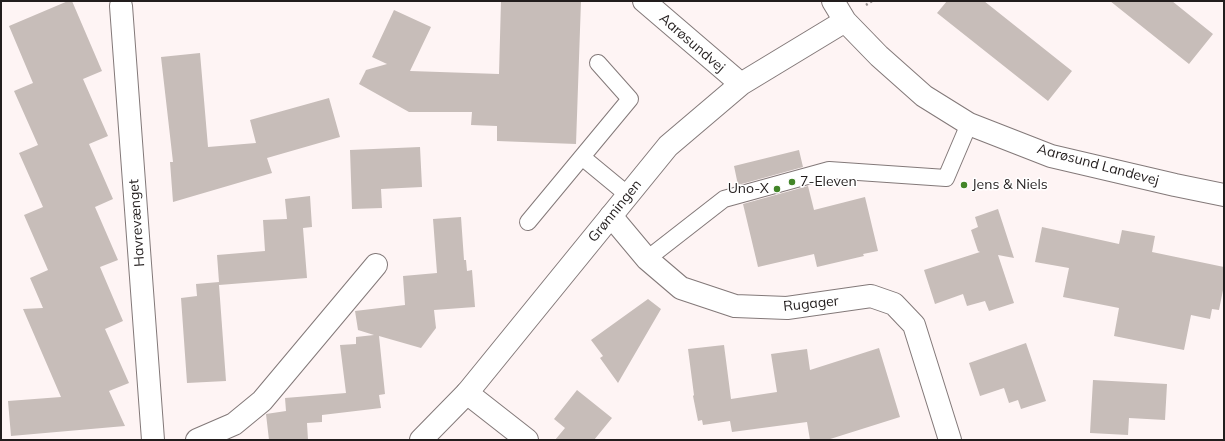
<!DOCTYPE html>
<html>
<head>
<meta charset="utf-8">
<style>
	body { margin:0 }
	#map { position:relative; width:1225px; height:441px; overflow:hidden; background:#fef4f4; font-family:Mulish,sans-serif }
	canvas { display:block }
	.frame { position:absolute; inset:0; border:2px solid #221d1d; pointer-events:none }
</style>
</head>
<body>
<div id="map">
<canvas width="1225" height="441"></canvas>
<div class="frame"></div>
</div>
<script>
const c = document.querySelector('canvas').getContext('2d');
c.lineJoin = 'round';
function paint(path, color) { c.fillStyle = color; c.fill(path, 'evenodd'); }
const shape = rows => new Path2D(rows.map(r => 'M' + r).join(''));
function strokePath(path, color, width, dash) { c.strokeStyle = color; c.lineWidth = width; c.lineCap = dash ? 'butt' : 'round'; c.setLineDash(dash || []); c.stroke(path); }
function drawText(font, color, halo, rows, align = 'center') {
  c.font = font + ' Mulish,sans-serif'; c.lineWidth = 3; c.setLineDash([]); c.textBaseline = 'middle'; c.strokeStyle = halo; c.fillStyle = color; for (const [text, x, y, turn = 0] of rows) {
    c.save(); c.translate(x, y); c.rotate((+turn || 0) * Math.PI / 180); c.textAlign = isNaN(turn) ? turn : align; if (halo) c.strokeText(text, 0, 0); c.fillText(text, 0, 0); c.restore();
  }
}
paint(shape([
	[68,1,72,1,102,71,83,79,108,136,89,144,113,199,95,207,118,260,100,267,123,321,105,329,129,383,109,391,125,426,11,436,8,401,61,397,23,309,43,308,30,278,48,270,24,215,43,207,19,153,38,145,14,91,33,83,9,26],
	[501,1,581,1,576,144,497,141,497,126,471,125,472,112,409,112,359,84,366,70,387,64,372,57,394,10,431,27,410,71,499,74],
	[947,1,984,1,1072,71,1048,101,937,13],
	[1110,1,1172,1,1213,34,1189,64],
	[200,53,208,147,256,143,250,120,329,98,340,137,267,158,272,173,173,202,170,162,173,162,161,57],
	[420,147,422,187,381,189,382,208,352,209,350,150],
	[799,150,803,167,738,185,734,166],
	[808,186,814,210,865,197,878,251,863,254,864,256,817,267,814,254,758,267,743,204],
	[310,196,312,227,303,228,307,278,219,285,226,381,187,383,181,298,197,296,196,284,219,282,217,255,265,251,263,220,287,219,285,199],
	[998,209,1014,258,998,255,1014,303,989,311,985,301,967,306,963,294,935,304,924,270,980,252,978,251,971,230,978,227,975,217],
	[461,217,464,260,466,260,467,271,472,270,475,307,434,310,436,328,421,348,379,336,385,394,379,395,381,408,322,415,322,422,307,423,308,440,269,440,266,414,286,411,285,398,346,393,340,345,356,344,356,337,374,335,358,330,355,311,405,305,403,276,437,273,433,219],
	[1042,227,1119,244,1122,230,1155,236,1152,252,1224,267,1224,285,1219,310,1212,309,1210,319,1191,315,1184,350,1114,336,1119,308,1063,297,1069,268,1035,262],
	[648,299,661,309,618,383,600,358,603,356,591,340],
	[1026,343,1046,401,1021,409,1018,400,1009,403,1004,388,980,396,969,363],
	[724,345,731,399,777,392,771,354,807,349,810,370,879,348,900,417,827,440,810,440,807,422,732,432,730,421,703,425,702,420,698,421,693,396,694,395,688,349],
	[1093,380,1167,384,1165,420,1129,418,1128,435,1090,433],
	[577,390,612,418,594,440,555,440,565,428,554,419]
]), '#c7bdb9');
const service = shape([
	[582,157,628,195],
	[528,222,630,99,598,63],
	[647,259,724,199,829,170,946,178,969,124]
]);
const minor = shape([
	[121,6,153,440],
	[611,216,647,259,681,288,735,306,787,308,871,296,894,304,914,325,950,440],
	[467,393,527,440],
	[197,440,234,424,262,401,376,265]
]);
const tertiary = shape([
	[644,1,741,84],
	[833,1,845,21,879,56,924,96,969,124,1051,156,1175,185,1224,195],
	[421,440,467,393,668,146,741,84,845,21]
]);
strokePath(service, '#837979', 18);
strokePath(minor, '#837979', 24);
strokePath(tertiary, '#837979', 24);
strokePath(shape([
	[866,5,872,1]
]), '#978f8f', 2.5, [2, 3]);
strokePath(service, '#fff', 16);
strokePath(minor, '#fff', 22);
strokePath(tertiary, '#fff', 22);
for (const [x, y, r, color] of [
	[792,182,4,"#428528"],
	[964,185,4,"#428528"],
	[777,189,4,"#428528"]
]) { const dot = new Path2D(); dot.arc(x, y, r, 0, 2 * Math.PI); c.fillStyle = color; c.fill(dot); strokePath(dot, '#fff', 1.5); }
drawText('14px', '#221d1d', '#fff', [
	["Aarøsundvej",692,43,41],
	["Aarøsund Landevej",1098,165,15],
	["Grønningen",615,211,-51],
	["Havrevænget",137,223,-94],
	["Rugager",811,304,-6]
]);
drawText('14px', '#221d1d', '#fff', [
	["7-Eleven",800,182],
	["Jens & Niels",972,185],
	["Uno-X",769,189,"right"]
], 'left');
</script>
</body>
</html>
